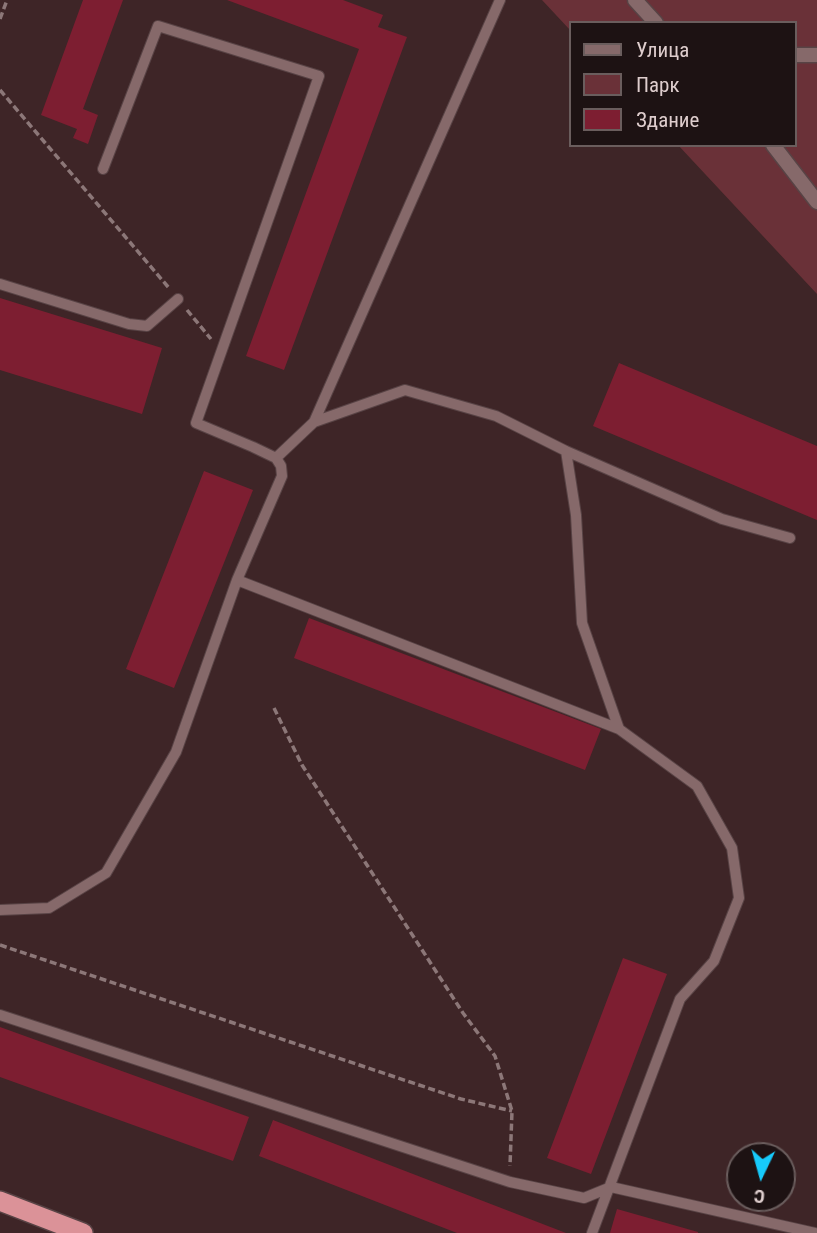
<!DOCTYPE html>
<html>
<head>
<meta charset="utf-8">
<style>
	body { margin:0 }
	#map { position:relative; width:817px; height:1233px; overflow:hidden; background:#3e2527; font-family:"Roboto Condensed",sans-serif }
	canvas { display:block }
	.legend { position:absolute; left:569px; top:21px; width:228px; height:126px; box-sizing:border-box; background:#1d1213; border:2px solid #6a5d5d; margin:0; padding:9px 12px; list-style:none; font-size:21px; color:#decdcd }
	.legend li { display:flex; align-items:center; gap:14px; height:35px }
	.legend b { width:35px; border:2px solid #6a5d5d }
	.north { position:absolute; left:726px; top:1142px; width:70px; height:70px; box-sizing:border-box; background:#1d1213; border:2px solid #6a5d5d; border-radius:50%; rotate:185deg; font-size:19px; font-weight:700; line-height:28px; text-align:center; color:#decdcd }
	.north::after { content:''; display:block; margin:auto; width:24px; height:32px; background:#17cafb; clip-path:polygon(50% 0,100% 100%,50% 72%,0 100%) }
</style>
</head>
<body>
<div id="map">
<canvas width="817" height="1233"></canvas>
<ul class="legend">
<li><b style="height:9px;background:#86696a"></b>Улица</li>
<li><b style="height:19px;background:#6a3138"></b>Парк</li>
<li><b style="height:19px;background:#7d1e31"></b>Здание</li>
</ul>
<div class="north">С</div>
</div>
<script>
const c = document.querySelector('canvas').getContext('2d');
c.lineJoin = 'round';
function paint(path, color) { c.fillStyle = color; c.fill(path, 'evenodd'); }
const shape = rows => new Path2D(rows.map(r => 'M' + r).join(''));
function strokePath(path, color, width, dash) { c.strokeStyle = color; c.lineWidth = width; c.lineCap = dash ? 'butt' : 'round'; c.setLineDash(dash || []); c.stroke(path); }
paint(shape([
	[542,0,817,0,817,294,678,145,794,145,794,23,570,23,570,30]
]), '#6a3138');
paint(shape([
	[83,0,123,0,83,109,98,115,88,144,73,138,77,129,41,115],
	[227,0,343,0,383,15,378,27,407,37,284,370,246,356,359,49],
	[0,298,162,348,142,414,0,370],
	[619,363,817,446,817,520,593,426],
	[204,471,253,490,174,688,126,669],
	[309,618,601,729,585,770,294,658],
	[623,958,667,974,591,1174,547,1158],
	[0,1027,249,1117,233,1161,0,1077],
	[273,1120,566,1233,457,1233,259,1156],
	[617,1209,698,1232,698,1233,610,1233]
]), '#7d1e31');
const service = shape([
	[103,169,158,26,319,76,196,423,253,447,276,458,281,466,282,476,237,580,619,729,697,786,732,848,739,898,714,961,680,999,592,1233],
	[0,284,129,324,147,326,178,299],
	[314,422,500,0],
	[566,451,576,515,582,623,619,729],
	[276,458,314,422,405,390,496,416,566,451,722,519,790,538],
	[0,910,49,908,106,873,176,752,237,580],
	[0,1015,510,1182,584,1198,611,1187,815,1233]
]);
const minor = shape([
	[635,0,656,23],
	[794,55,817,55],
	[773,145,817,202]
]);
const trunk = shape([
	[0,1201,83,1233]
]);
strokePath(service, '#584345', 12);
strokePath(minor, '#584345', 17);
strokePath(trunk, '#584345', 22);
strokePath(shape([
	[0,19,7,0],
	[0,90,169,288],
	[187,310,211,339],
	[274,708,302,765,463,1013,495,1056,512,1111,510,1166],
	[0,945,461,1099,512,1111]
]), '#8c7778', 3.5, [7, 3.5]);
strokePath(service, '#86696a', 10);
strokePath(minor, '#86696a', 14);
strokePath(trunk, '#db9298', 19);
</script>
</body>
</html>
